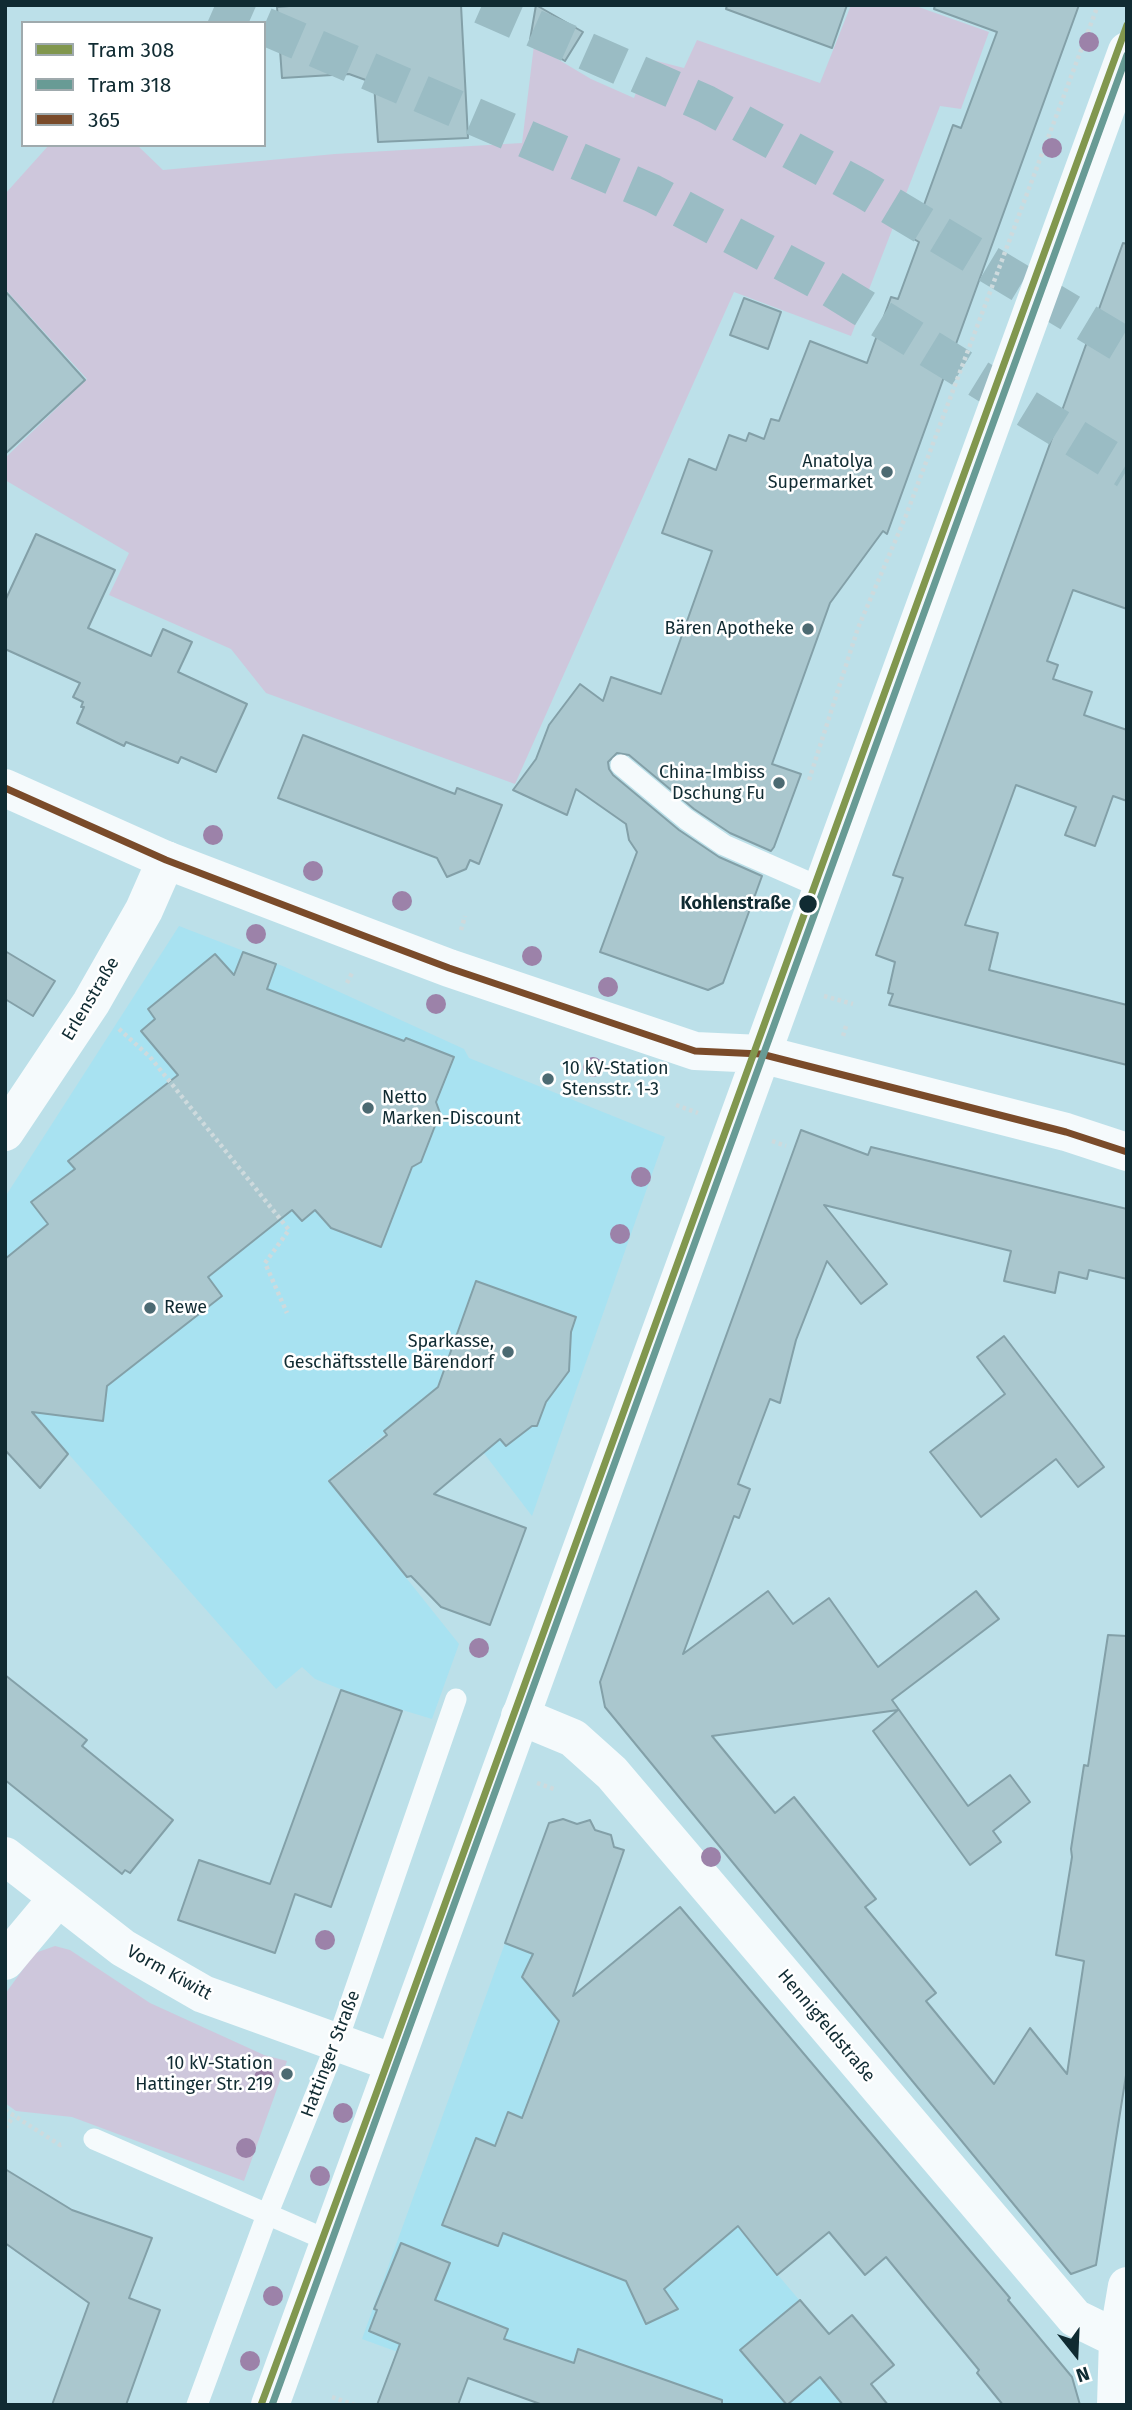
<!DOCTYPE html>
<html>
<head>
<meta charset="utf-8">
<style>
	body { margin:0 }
	#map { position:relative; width:1132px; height:2410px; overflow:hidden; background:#bce0e9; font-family:"Fira Sans",sans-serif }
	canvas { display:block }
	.frame { position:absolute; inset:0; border:7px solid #102b32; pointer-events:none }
	.legend { position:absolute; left:21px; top:21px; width:245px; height:126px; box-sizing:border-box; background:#fff; border:2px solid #9faaad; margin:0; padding:9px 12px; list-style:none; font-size:21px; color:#102b32 }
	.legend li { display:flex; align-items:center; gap:14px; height:35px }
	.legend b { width:35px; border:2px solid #9faaad }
	.north { position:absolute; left:1041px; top:2319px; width:70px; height:70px; -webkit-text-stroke:5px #fff; paint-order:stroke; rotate:162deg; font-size:19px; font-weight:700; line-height:28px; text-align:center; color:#102b32 }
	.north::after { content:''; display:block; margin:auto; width:24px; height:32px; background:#102b32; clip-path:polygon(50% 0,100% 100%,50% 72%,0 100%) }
</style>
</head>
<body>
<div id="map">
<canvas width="1132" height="2410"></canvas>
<div class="frame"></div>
<ul class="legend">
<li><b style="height:9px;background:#81974e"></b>Tram 308</li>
<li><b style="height:9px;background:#689b95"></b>Tram 318</li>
<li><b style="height:9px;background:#7a4b2a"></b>365</li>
</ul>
<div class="north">N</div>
</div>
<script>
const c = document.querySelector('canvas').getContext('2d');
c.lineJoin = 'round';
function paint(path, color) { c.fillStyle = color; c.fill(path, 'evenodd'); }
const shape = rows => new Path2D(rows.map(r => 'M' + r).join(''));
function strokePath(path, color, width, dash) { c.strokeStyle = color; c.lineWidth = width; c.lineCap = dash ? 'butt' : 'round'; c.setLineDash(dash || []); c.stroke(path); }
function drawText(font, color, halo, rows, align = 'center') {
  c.font = font + ' "Fira Sans",sans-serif'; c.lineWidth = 5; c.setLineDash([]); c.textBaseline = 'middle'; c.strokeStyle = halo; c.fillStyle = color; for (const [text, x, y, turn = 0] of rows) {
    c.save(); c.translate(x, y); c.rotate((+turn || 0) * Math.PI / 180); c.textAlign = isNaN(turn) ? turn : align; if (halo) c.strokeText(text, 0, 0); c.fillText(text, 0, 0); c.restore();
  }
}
paint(shape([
	[179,926,285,967,464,1049,469,1058,665,1137,532,1516,437,1392,328,1480,459,1644,432,1719,363,1698,315,1679,302,1667,276,1689,5,1382,5,1197],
	[505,1943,533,1954,522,1978,641,2113,888,2405,543,2405,362,2339]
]), '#a8e2f1');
paint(shape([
	[851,5,913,5,989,32,961,109,940,106,851,336,734,292,515,784,266,693,231,649,109,595,129,553,5,480,5,458,87,379,5,289,5,194,49,145,137,145,163,170,335,154,522,143,534,45,591,79,634,98,649,59,684,68,697,40,820,83],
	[55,1946,70,1950,150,2003,264,2055,287,2061,244,2181,72,2117,16,2111,5,2103,5,1994,35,1953]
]), '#cec7dc');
const building = shape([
	[301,5,461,5,468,138,378,142,374,83,349,74,282,78,277,7,301,5],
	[536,5,583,32,565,61,530,40,536,5],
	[727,5,847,5,832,48,726,9,727,5],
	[935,5,1079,5,887,534,883,531,830,603,772,764,801,774,774,847,771,851,730,833,694,809,629,755,617,753,608,762,609,769,613,775,679,830,719,857,762,876,723,983,708,990,600,952,637,852,629,840,626,824,576,789,567,815,513,790,536,759,549,725,580,684,603,701,611,677,661,694,712,551,662,533,689,459,716,470,729,435,746,441,749,433,764,439,771,419,779,421,810,341,867,363,891,297,898,299,919,242,912,238,953,125,961,128,997,32,934,9,935,5],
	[1123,243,1127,244,1127,609,1073,590,1047,661,1058,665,1053,679,1092,692,1084,715,1127,730,1127,801,1113,796,1095,846,1065,835,1076,807,1016,785,965,925,998,933,989,970,1127,1005,1127,1065,889,1005,893,994,888,993,895,962,876,955,903,878,893,875,1123,243],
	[5,291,85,380,5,454,5,291],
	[744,298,781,312,768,349,730,335,744,298],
	[36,534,115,570,88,628,151,656,163,629,192,642,178,672,247,704,216,772,181,757,178,763,126,742,124,746,77,723,84,707,81,707,83,702,73,697,80,683,5,649,5,601,36,534],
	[303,735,455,794,457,788,502,805,479,864,470,860,466,869,447,877,437,858,278,798,303,735],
	[5,951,55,981,33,1016,5,999,5,951],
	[243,952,276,964,267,989,404,1041,406,1038,454,1057,436,1102,440,1113,421,1162,412,1167,381,1247,331,1228,315,1210,302,1221,292,1210,208,1277,222,1296,107,1386,103,1421,32,1412,68,1454,40,1488,5,1450,5,1259,48,1224,31,1202,75,1169,68,1161,178,1075,141,1031,155,1019,148,1009,215,954,234,975,243,952],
	[801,1130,868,1155,871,1147,1127,1209,1127,1279,1089,1270,1087,1279,1059,1272,1055,1293,1004,1281,1011,1251,824,1205,887,1284,861,1304,827,1261,796,1340,780,1403,770,1399,738,1484,750,1489,739,1518,734,1516,683,1654,768,1591,793,1624,829,1598,878,1667,976,1591,999,1619,892,1700,968,1806,1010,1775,1030,1802,993,1831,1001,1842,970,1865,873,1731,898,1710,712,1736,775,1813,794,1797,876,1899,865,1907,936,1993,926,2001,994,2084,1030,2028,1067,2074,1084,1961,1056,1955,1072,1857,1071,1849,1084,1765,1088,1766,1108,1635,1127,1636,1127,2069,1096,2265,1071,2274,605,1707,600,1682,801,1130],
	[476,1281,576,1317,571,1332,569,1371,546,1402,537,1426,532,1426,506,1446,500,1439,434,1494,526,1528,490,1625,441,1607,411,1576,407,1577,329,1481,387,1435,384,1431,438,1387,476,1281],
	[1004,1336,1104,1467,1078,1487,1056,1459,981,1517,930,1452,1005,1394,977,1357,1004,1336],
	[5,1675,87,1740,82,1746,173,1820,130,1873,125,1870,122,1874,5,1780,5,1675],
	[341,1690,402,1711,331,1907,295,1894,275,1953,178,1920,199,1860,270,1884,341,1690],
	[563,1819,577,1824,590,1820,595,1830,611,1835,614,1847,624,1850,573,1996,680,1907,1010,2298,1008,2300,1072,2377,1080,2405,1003,2405,977,2373,979,2370,886,2257,865,2275,829,2232,777,2275,738,2226,664,2289,678,2309,646,2324,626,2281,503,2233,498,2246,442,2225,476,2138,495,2146,508,2112,522,2118,559,2021,522,1977,533,1954,505,1943,549,1823,563,1819],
	[5,2169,72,2210,152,2238,129,2298,160,2310,126,2405,52,2405,89,2303,5,2243,5,2169],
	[401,2243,450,2263,435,2300,508,2329,504,2339,574,2363,578,2349,722,2400,722,2405,543,2405,468,2378,458,2405,377,2405,400,2344,369,2331,377,2310,374,2309,401,2243],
	[800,2300,829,2334,852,2315,894,2365,871,2384,888,2405,843,2405,820,2377,787,2405,740,2350,800,2300]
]);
paint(building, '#aac7ce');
strokePath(building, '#83a0a8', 2);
strokePath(shape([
	[215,5,256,23],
	[482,5,706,104,863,189,1127,347],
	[264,26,652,193,821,282,1127,470]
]), '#9abcc4', 38, [38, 19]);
strokePath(shape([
	[809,780,858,628,905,518,1098,5],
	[461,930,465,916],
	[347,983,352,973],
	[824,996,853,1004],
	[119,1029,150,1057,289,1230,265,1263,287,1313],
	[843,1036,846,1026],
	[676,1105,698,1113],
	[772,1141,786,1146],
	[537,1783,554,1789],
	[5,2110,60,2145,64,2144],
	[5,2128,14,2116],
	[332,2397,355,2405]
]), '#cedadd', 4.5, [3.5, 3.5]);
strokePath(shape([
	[621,765,686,819,724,845,822,888],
	[94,2139,329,2241],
	[197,2405,267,2215,337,2042,456,1699]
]), '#f5fafc', 21);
strokePath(shape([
	[5,1132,91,1003,144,910,166,860],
	[520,1716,573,1738,612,1773,1075,2318,1118,2339,1127,2341],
	[5,1856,123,1948,203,1994,394,2063],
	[5,1961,57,1899],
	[1116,2405,1118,2339,1127,2286]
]), '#f5fafc', 38);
strokePath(shape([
	[5,788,166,860,367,937,449,968,695,1051,761,1054,1066,1132,1127,1152],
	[270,2405,1127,51]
]), '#f5fafc', 38);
strokePath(shape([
	[5,788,166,860,367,937,449,968,695,1051,761,1054,1066,1132,1127,1152]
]), '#7a4b2a', 7);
strokePath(shape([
	[261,2405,376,2094,1127,25]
]), '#81974e', 7);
strokePath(shape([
	[272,2405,1127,55]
]), '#689b95', 7);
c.fillStyle = '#9c82a9';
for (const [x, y] of [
	[1089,42],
	[1052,148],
	[213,835],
	[313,871],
	[402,901],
	[256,934],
	[532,956],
	[608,987],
	[436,1004],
	[593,1067],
	[641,1177],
	[620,1234],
	[479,1648],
	[711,1857],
	[325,1940],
	[264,2078],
	[343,2113],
	[246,2148],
	[320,2176],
	[273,2296],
	[250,2361]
]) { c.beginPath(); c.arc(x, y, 10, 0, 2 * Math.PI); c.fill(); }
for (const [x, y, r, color] of [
	[887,472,7,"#4c6a72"],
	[808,629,7,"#4c6a72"],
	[779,783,7,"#4c6a72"],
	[808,904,10,"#102b32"],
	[548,1079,7,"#4c6a72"],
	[368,1108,7,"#4c6a72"],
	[150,1308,7,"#4c6a72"],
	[508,1352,7,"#4c6a72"],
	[287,2074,7,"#4c6a72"]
]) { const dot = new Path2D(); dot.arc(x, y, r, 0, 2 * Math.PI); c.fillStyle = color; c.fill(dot); strokePath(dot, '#fff', 2.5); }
drawText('18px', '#102b32', '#fff', [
	["Anatolya",873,462],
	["Supermarket",873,483],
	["Bären Apotheke",794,629],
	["China-Imbiss",765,773],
	["Dschung Fu",765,794],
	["10 kV-Station",562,1069,"left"],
	["Stensstr. 1-3",562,1090,"left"],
	["Netto",382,1098,"left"],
	["Marken-Discount",382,1119,"left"],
	["Rewe",164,1308,"left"],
	["Sparkasse,",494,1342],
	["Geschäftsstelle Bärendorf",494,1363],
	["10 kV-Station",273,2064],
	["Hattinger Str. 219",273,2085]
], 'right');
drawText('bold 18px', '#102b32', '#fff', [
	["Kohlenstraße",791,904]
], 'right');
drawText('18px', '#102b32', '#fff', [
	["Erlenstraße",91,999,-59],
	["Vorm Kiwitt",169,1973,29],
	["Hennigfeldstraße",826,2026,50],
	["Hattinger Straße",331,2054,-69]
]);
</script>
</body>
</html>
